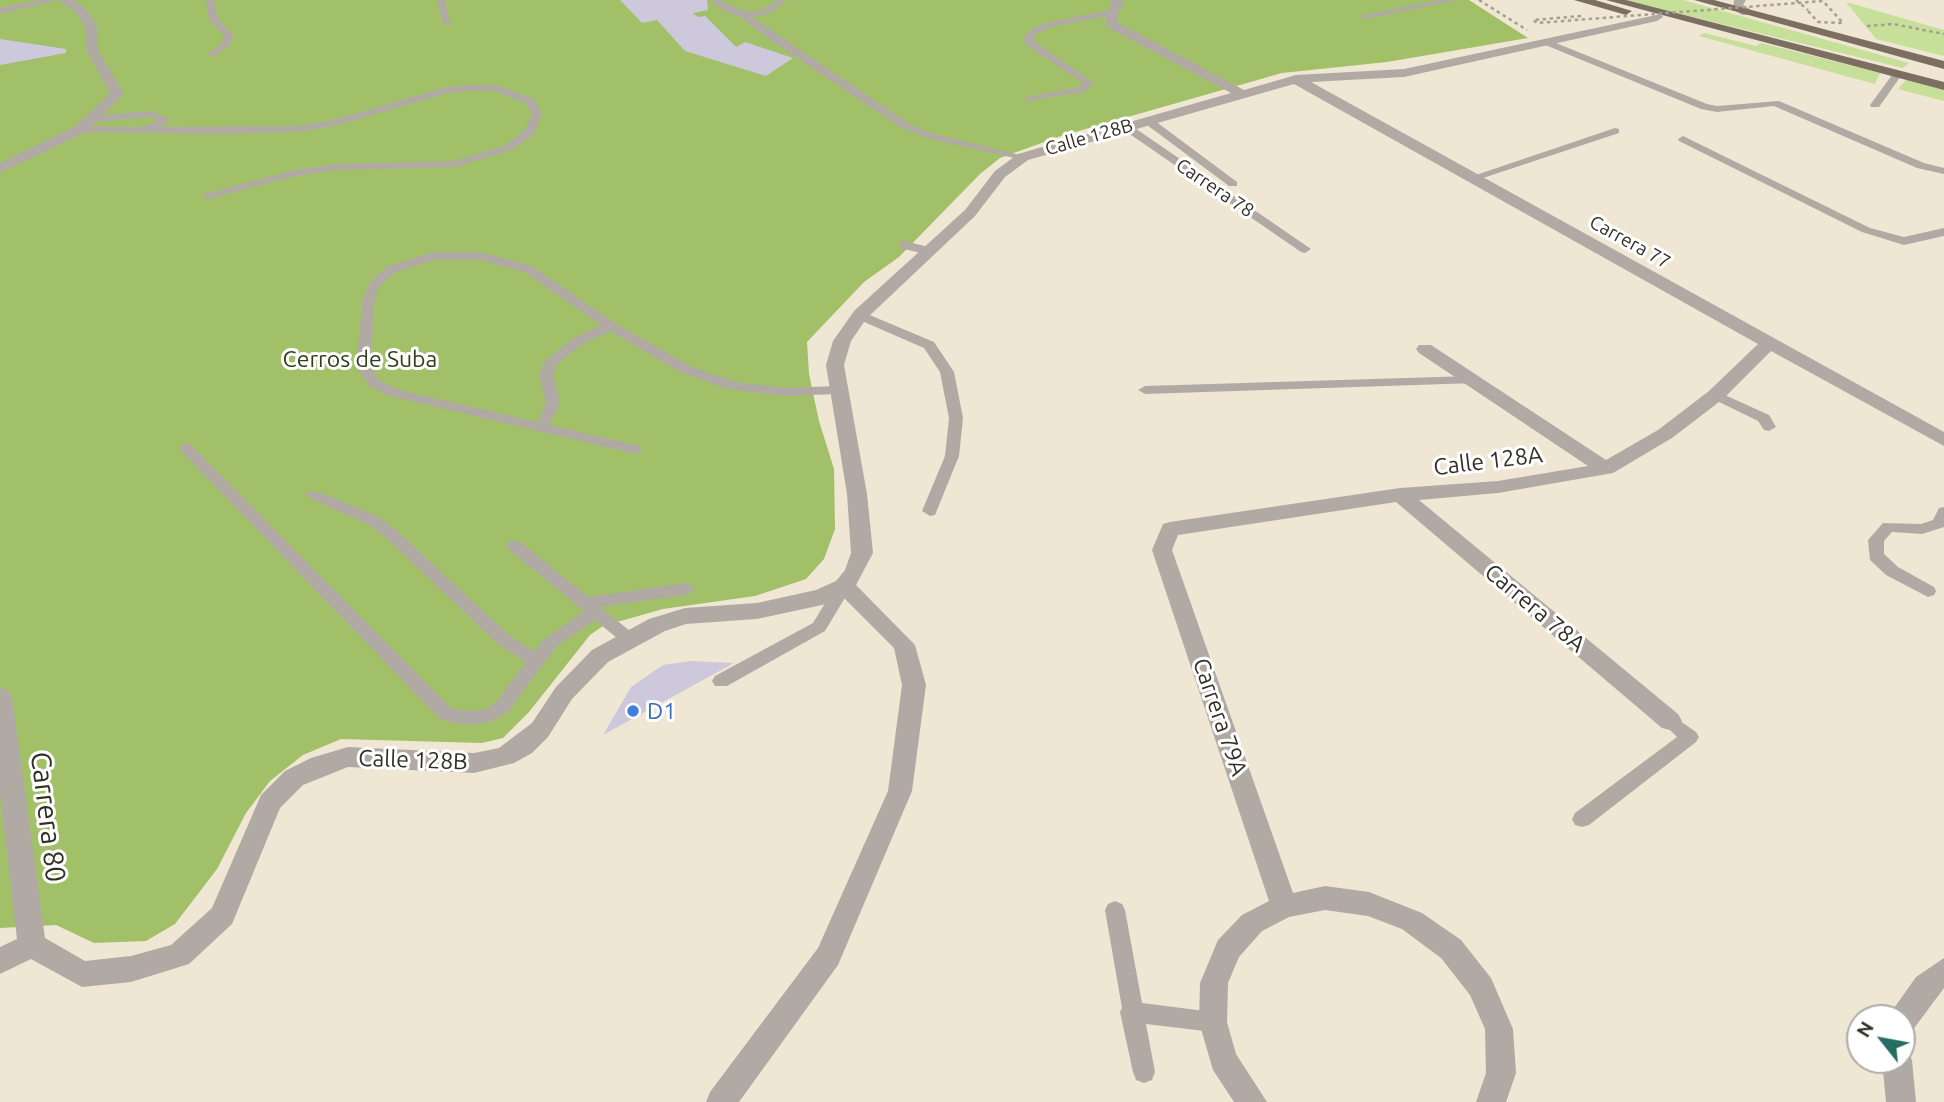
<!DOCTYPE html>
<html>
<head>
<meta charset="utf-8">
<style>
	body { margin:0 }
	#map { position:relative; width:1944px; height:1102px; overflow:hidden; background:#efe7d3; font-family:Ubuntu,sans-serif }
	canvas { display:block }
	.north { position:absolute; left:1846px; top:1004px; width:70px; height:70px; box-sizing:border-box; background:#fff; border:2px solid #adaca9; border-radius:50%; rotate:301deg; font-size:19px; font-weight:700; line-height:28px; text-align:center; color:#322f27 }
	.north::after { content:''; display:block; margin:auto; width:24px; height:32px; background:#256c61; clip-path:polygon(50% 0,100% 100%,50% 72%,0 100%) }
</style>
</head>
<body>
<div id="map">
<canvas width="1944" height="1102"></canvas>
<div class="north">N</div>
</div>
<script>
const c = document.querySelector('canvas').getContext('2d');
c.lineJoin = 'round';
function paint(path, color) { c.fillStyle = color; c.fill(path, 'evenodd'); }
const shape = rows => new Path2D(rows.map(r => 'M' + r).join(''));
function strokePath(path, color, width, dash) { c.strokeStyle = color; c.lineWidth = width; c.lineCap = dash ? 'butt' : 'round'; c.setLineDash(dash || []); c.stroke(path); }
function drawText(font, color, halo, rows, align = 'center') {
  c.font = font + ' Ubuntu,sans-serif'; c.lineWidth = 6; c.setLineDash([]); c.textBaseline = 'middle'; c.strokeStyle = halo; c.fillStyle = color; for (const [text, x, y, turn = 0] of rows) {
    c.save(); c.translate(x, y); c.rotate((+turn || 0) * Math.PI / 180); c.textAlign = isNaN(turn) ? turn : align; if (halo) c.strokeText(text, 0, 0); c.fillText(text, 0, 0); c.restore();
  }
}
paint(shape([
	[1623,0,1683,0,1909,63,1903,68],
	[1846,2,1944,30,1944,56,1876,39],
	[1704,33,1756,46,1761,43,1880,73,1875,84,1699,36],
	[1907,79,1944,89,1944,101,1898,89]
]), '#c6df99');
paint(shape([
	[0,0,1469,0,1528,38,1387,62,1282,73,1061,136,1000,158,980,174,899,257,864,282,807,342,809,374,819,421,834,469,835,529,824,559,806,579,755,596,663,609,603,626,590,635,529,712,503,738,482,743,341,739,303,755,270,781,246,813,217,869,175,924,146,941,94,943,56,925,0,928]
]), '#a2c068');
paint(shape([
	[620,0,707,0,708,10,693,13,698,17,705,16,736,47,745,42,793,58,766,76,685,51,657,20,642,23],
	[0,39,66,49,66,53,0,65],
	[691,661,734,663,603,735,631,687,663,665]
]), '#cec8dc');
strokePath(shape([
	[1479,0,1527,30],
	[1796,0,1808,10],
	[1867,26,1893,24,1944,34]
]), '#a6a090', 2.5, [3.5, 3.5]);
paint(shape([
	[41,0,58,0,0,14,0,8,41,0],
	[206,0,214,0,218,19,234,36,228,47,213,57,208,54,221,44,224,36,209,20,206,0],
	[437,0,445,0,451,26,443,24,437,0],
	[710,0,720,0,745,12,763,10,777,0,787,0,769,14,752,17,908,123,930,133,1028,157,1023,160,927,138,900,127,766,37,741,17,726,12,710,0],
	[1440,0,1459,0,1364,19,1359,16,1440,0],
	[1111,10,1116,13,1114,15,1051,27,1035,35,1033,39,1035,42,1094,83,1084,92,1026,101,1026,97,1077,88,1083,83,1028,46,1023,39,1029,31,1045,23,1111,10],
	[1546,39,1707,104,1717,106,1779,101,1924,163,1944,168,1944,174,1917,168,1774,106,1717,112,1701,109,1543,44,1541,42,1546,39],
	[1895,71,1903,73,1879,107,1871,107,1870,105,1895,71],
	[471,85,495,85,534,99,542,114,534,134,512,150,455,167,338,170,296,176,208,199,204,198,204,194,295,170,338,164,454,161,504,146,525,130,532,114,526,103,494,91,471,91,448,93,338,125,297,132,220,134,81,132,76,129,81,126,142,127,158,120,150,117,93,122,88,119,93,116,150,111,169,118,167,124,160,127,297,126,333,120,447,87,471,85],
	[1143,118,1151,118,1237,182,1237,186,1229,186,1143,122,1143,118],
	[1125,123,1129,124,1311,249,1305,253,1301,252,1121,128,1120,126,1125,123],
	[1615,128,1619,129,1619,133,1477,180,1467,178,1615,128],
	[1683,136,1870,228,1904,237,1944,228,1944,236,1904,245,1862,232,1679,141,1678,139,1683,136],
	[904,241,933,248,935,251,929,255,900,248,900,242,904,241],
	[433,252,479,252,532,266,615,323,690,366,735,382,785,388,837,386,844,390,837,394,785,396,728,389,680,372,610,331,583,344,557,364,553,374,560,403,549,425,640,446,642,449,640,452,635,454,390,396,370,387,356,367,363,297,371,281,386,267,433,252],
	[433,260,479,260,524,272,601,325,573,338,544,362,539,374,546,403,537,422,399,390,380,381,370,367,375,297,380,286,394,273,433,260],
	[860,311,934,342,954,372,963,418,959,456,935,515,930,516,922,511,945,456,949,418,940,372,924,348,855,318,855,312,860,311],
	[1471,376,1476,377,1478,380,1476,383,1145,394,1138,390,1145,386,1471,376],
	[1716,391,1769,415,1776,427,1769,431,1764,430,1758,421,1711,398,1709,395,1711,392,1716,391],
	[186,443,191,445,451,708,468,711,486,709,496,702,526,662,499,645,385,537,367,524,309,498,306,495,309,492,319,492,377,516,395,529,511,637,534,651,543,640,584,611,508,549,506,545,508,541,520,541,588,597,687,583,695,589,687,595,600,607,635,635,637,639,635,643,623,643,595,620,555,648,508,712,490,722,468,725,446,721,440,719,181,451,179,448,181,445,186,443],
	[1944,507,1944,527,1922,534,1892,532,1884,541,1884,554,1898,567,1934,587,1936,591,1934,595,1928,597,1886,575,1870,560,1868,540,1883,523,1921,524,1933,520,1939,508,1944,507],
	[844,580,852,586,825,631,727,686,715,686,712,681,715,676,813,623,838,582,844,580],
	[1670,714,1696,732,1699,737,1696,742,1589,825,1582,827,1575,825,1572,819,1575,813,1677,737,1661,721,1664,716,1670,714],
	[1115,901,1122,904,1125,910,1142,1003,1213,1012,1221,1015,1224,1022,1221,1029,1213,1032,1146,1024,1155,1072,1152,1080,1144,1083,1136,1080,1133,1072,1120,1012,1122,1008,1105,910,1108,904,1115,901]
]), '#b1aaa4');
paint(shape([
	[59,0,73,0,84,7,97,26,98,50,124,94,86,132,0,173,0,163,76,126,110,93,86,50,85,26,76,13,59,0],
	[1109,0,1121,0,1124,5,1117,14,1117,22,1244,90,1296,75,1404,69,1661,14,1663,17,1657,21,1404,77,1311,82,1944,432,1944,446,1771,351,1723,399,1672,438,1613,473,1498,493,1419,500,1678,714,1682,721,1678,728,1670,730,1662,728,1396,502,1178,535,1172,550,1293,893,1325,886,1369,892,1422,913,1461,940,1491,978,1513,1029,1516,1073,1506,1102,1476,1102,1486,1073,1485,1029,1470,995,1441,958,1402,929,1368,916,1325,910,1289,917,1262,931,1239,957,1228,983,1227,1022,1236,1054,1267,1102,1234,1102,1213,1070,1199,1022,1200,983,1218,940,1242,915,1269,901,1152,550,1163,524,1170,522,1400,488,1498,481,1588,466,1419,353,1416,349,1419,345,1431,345,1606,460,1658,430,1709,391,1758,344,1294,84,1028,160,1005,177,975,216,866,319,851,341,844,365,867,494,873,553,856,585,915,645,926,685,912,791,838,965,739,1102,706,1102,710,1092,818,948,888,791,902,685,894,648,842,596,822,605,757,619,686,624,665,631,608,662,572,699,548,737,532,753,514,763,474,773,348,767,303,785,280,808,232,924,189,964,131,982,82,987,31,959,0,974,0,947,17,939,0,794,0,688,8,691,12,697,45,938,85,961,131,956,171,945,212,908,261,795,285,771,311,758,348,747,474,753,499,748,532,723,556,687,592,650,649,619,685,608,757,603,816,590,836,581,845,570,851,553,847,494,826,365,833,341,854,311,965,210,995,171,1018,154,1231,93,1107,27,1105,13,1112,5,1109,0],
	[1944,958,1944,988,1912,1031,1902,1034,1902,1018,1889,1018,1892,1011,1916,977,1944,958],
	[1902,1048,1907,1050,1912,1060,1916,1102,1886,1102,1882,1060,1902,1060,1902,1048]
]), '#b1aaa4');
paint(shape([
	[1734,0,1746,0,1743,5,1750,9,1750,15,1742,15,1733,9,1734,0]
]), '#b1aaa4');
paint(shape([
	[1574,0,1595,0,1632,11,1626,15,1574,0],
	[1606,0,1626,0,1944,82,1944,90,1606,0],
	[1694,0,1714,0,1944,61,1944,69,1694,0]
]), '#7c6e61');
strokePath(shape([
	[1581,16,1533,20,1537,23,1823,1,1843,23,1818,22,1808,11]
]), '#a6a090', 2.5, [3.5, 3.5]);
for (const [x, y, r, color] of [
	[633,711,7,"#3f7fe0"]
]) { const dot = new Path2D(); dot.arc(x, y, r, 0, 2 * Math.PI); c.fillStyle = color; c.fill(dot); strokePath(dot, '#fff', 2.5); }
drawText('19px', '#322f27', '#fff', [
	["Calle 128B",1089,137,-16],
	["Carrera 78",1215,188,34],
	["Carrera 77",1630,242,29]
]);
drawText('23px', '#323e19', '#fff', [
	["Cerros de Suba",360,359]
]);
drawText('23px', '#322f27', '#fff', [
	["Calle 128A",1488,461,-7],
	["Carrera 78A",1535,608,40],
	["Carrera 79A",1220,717,71],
	["Calle 128B",413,760,2]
]);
drawText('23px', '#366cbe', '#fff', [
	["D1",647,711]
], 'left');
drawText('28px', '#322f27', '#fff', [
	["Carrera 80",48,817,83]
]);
</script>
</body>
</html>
